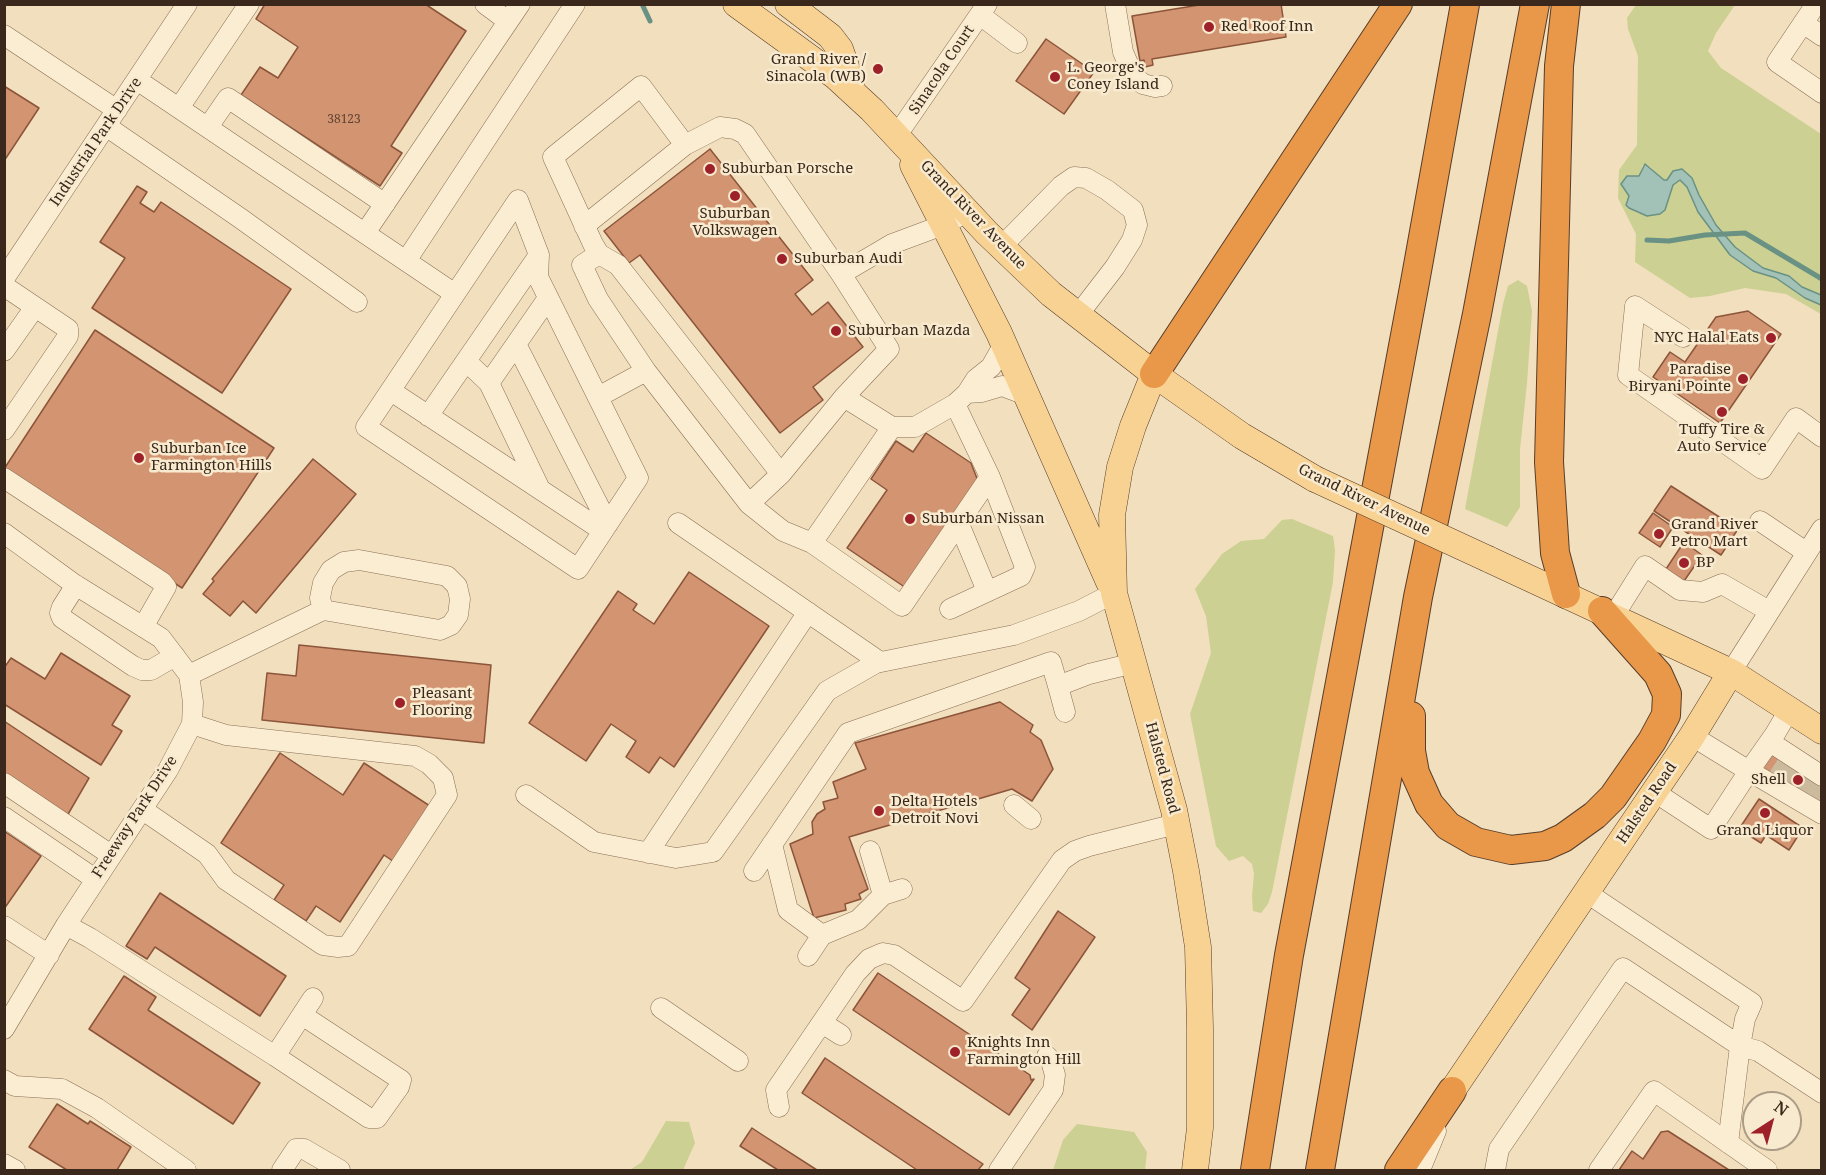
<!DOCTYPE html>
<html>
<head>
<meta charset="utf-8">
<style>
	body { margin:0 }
	#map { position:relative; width:1826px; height:1175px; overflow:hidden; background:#f1dfbe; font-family:"Noto Serif",serif }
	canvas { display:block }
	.frame { position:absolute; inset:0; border:6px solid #39281b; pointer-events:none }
	.north { position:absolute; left:1742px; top:1091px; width:60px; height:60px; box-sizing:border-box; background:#f8eacf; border:2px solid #ac9c87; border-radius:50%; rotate:36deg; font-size:16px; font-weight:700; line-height:24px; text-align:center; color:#39281b }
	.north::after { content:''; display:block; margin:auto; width:21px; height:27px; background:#9e2129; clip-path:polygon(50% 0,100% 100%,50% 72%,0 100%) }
</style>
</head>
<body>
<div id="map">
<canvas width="1826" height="1175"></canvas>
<div class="frame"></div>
<div class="north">N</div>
</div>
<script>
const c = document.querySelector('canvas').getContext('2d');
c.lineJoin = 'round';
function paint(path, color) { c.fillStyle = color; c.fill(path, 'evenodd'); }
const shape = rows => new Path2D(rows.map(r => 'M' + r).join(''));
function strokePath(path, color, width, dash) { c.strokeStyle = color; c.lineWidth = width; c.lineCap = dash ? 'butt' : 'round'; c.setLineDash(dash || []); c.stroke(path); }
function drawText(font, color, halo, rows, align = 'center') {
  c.font = font + ' "Noto Serif",serif'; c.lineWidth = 5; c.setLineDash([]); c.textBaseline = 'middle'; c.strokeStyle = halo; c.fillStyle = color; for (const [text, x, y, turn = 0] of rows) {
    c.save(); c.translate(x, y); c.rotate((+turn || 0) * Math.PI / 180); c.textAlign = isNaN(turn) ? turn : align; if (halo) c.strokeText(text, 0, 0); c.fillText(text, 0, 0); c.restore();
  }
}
paint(shape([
	[1636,5,1735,5,1716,33,1708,51,1721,68,1821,134,1821,295,1802,287,1789,276,1763,268,1735,247,1716,225,1699,195,1692,178,1682,169,1673,171,1667,180,1664,180,1649,166,1643,165,1639,176,1634,177,1622,187,1630,196,1626,201,1629,208,1640,214,1670,195,1673,185,1680,180,1687,186,1698,212,1730,255,1741,263,1776,278,1805,298,1821,305,1821,314,1786,294,1745,288,1710,296,1690,298,1635,262,1636,234,1618,198,1619,170,1637,145,1638,56,1628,29,1627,18],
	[1518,280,1527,286,1532,311,1527,383,1520,449,1520,507,1507,527,1465,509,1503,304,1508,286],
	[1292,519,1333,536,1335,550,1333,582,1272,892,1268,904,1261,913,1253,911,1252,896,1254,874,1252,864,1243,856,1229,861,1216,846,1190,714,1211,653,1206,616,1195,589,1222,554,1241,541,1264,539,1282,520],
	[666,1121,689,1122,695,1143,683,1170,630,1170,642,1162],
	[1077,1124,1134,1132,1147,1152,1145,1170,1053,1170,1063,1140]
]), '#ccd092');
const water = shape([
	[1645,164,1664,180,1667,180,1673,171,1682,169,1692,178,1699,195,1716,225,1735,247,1763,268,1789,276,1802,287,1821,295,1821,305,1805,298,1776,278,1753,271,1730,255,1698,212,1687,187,1680,180,1673,185,1665,210,1660,214,1647,216,1629,208,1626,205,1629,196,1621,184,1627,176,1639,176,1645,164]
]);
paint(water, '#a2c2b7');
strokePath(water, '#699184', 1.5);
strokePath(shape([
	[642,4,650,21],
	[1647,240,1669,241,1705,235,1745,233,1822,279]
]), '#699184', 5);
const building = shape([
	[265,4,425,4,466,31,391,146,402,153,380,186,241,95,260,67,278,78,298,47,256,19,265,4],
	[1205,4,1281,4,1286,37,1152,59,1153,65,1145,67,1144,60,1140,61,1132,16,1205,4],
	[1046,39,1094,72,1064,114,1016,81,1046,39],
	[4,86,39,108,4,161,4,86],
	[710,149,813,280,795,294,812,315,828,302,863,347,813,387,823,400,780,433,640,255,629,263,604,231,710,149],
	[137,186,147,192,140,203,154,212,161,202,291,289,222,393,92,308,125,258,100,242,137,186],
	[1748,311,1781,334,1720,423,1653,377,1670,352,1685,362,1716,317,1748,311],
	[95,330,274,448,182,588,4,472,4,469,95,330],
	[926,433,971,463,978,481,906,588,847,548,887,490,871,479,896,441,913,452,926,433],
	[313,459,356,494,256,613,243,601,230,616,203,594,214,581,212,579,313,459],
	[1671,486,1738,529,1721,555,1654,511,1671,486],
	[1653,513,1673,527,1660,547,1639,533,1653,513],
	[1684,542,1702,555,1682,584,1664,572,1684,542],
	[689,572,769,626,674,767,660,757,649,773,626,757,636,741,611,724,586,761,529,723,618,591,637,604,633,610,654,624,689,572],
	[299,645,491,665,484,743,262,720,267,673,296,676,299,645],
	[61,653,130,696,112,725,122,731,101,765,4,704,4,668,11,658,45,679,61,653],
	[1000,702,1033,725,1030,732,1041,740,1053,769,1032,801,1012,789,849,837,868,889,859,894,861,899,845,904,846,910,814,918,790,844,813,834,812,822,817,814,825,809,823,802,838,798,833,782,866,769,855,743,1000,702],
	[4,721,89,778,67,816,4,775,4,721],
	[1771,752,1822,782,1822,805,1761,769,1771,752],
	[280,753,343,795,364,763,433,808,397,864,384,855,340,922,316,906,306,921,274,900,284,885,221,843,280,753],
	[1759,799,1803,828,1789,850,1766,835,1761,843,1739,829,1759,799],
	[4,831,41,856,4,909,4,831],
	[160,893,286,976,260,1016,155,947,147,959,126,946,160,893],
	[1058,911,1095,937,1032,1030,1012,1015,1030,989,1015,978,1058,911],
	[878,973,1030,1075,1031,1080,1034,1079,1009,1115,853,1010,878,973],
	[124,976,156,997,148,1010,260,1083,233,1124,89,1029,124,976],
	[825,1058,983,1164,978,1170,917,1170,802,1093,825,1058],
	[57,1104,88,1124,90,1121,131,1147,117,1170,67,1170,29,1147,57,1104],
	[752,1128,761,1134,817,1170,778,1170,740,1146,752,1128],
	[1668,1131,1729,1170,1619,1170,1632,1151,1643,1159,1661,1132,1668,1131]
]);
paint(building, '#d29471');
strokePath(building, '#8c553a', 1.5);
strokePath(shape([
	[1777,779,1788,762],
	[1794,789,1804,772],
	[1810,798,1820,781]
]), '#ccba9d', 20, [20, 10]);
const minor = shape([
	[485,4,508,21],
	[1115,4,1123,52,1133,75,1143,84,1155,87,1162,86],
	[1816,4,1777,62,1822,93],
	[980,15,1017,43],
	[1803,23,1822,36],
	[4,35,117,110],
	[137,80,455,294,518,200,539,255,538,277,638,478,578,569,366,427,455,294],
	[179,108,249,4],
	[106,126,240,218,357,302],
	[208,127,228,98,385,204],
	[897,135,987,4],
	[584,226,685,145],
	[365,233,520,4],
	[1001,247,1061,186,1074,177,1086,178,1107,190,1133,210,1137,225,1132,240,1115,267,1078,315],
	[599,254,582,265,598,299,646,371],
	[406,261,575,4],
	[4,279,187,4],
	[4,286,68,329,68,336,4,430],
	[1683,337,1635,306,1628,375,1762,469,1796,418,1822,437],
	[516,344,608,524],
	[4,351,35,307],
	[466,361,489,383,548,298],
	[489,383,540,489],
	[391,391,603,531],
	[967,393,982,392,1002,386,1026,395],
	[598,397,646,371,749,504,781,474,844,397,889,349,841,274,892,244,943,225,967,212],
	[844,397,892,427,915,427,955,404,967,393,976,379,991,367,1004,344],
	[428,416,539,255],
	[892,427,812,543,902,606,990,477,955,404],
	[781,474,618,265,599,254,593,244,553,157,641,86,685,145,720,127,735,129,745,134,841,274],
	[4,478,162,582,166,587,143,627],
	[749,504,783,531,812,543],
	[1760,521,1806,552],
	[678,523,880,662],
	[959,524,987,591],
	[4,533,74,584,161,638,189,675,193,702,192,724,168,770,66,925,4,1029],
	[76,585,62,607,60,613,62,618,133,666,142,670,151,670,175,656],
	[950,609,1021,576,1025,567,990,477],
	[1613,617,1645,566,1680,590,1703,592,1722,584,1769,611],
	[1731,672,1822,529],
	[189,675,323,610,440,630,451,625,458,615,460,599,457,586,447,576,359,560,344,562,331,570,323,583,320,598,323,610],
	[1058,686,1065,712],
	[1692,736,1749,771,1775,734,1789,710],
	[1770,742,1822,776],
	[4,783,111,855],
	[1653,791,1711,829,1749,771,1822,814],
	[526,795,594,842,676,858,713,852,827,691,876,663,1014,635,1079,611,1114,593],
	[1014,805,1031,819],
	[143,810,207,854,226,880,323,945,338,947,348,946,447,795,443,778,429,764,415,756,226,735,192,724],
	[4,817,95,879],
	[772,844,788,910,822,935],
	[870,851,883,895],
	[648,853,808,612],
	[754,871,848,733,1051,662,1058,686,1089,674,1134,663],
	[66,925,90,938,275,1056,313,998],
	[4,926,49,955],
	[808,956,822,935,858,920,883,895,902,889],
	[661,1008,738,1061],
	[822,1023,841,1035],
	[275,1056,369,1118,377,1118,399,1087,401,1080,302,1015],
	[4,1080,15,1086,62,1089,97,1108,186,1170],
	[779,1107,776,1090,855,974,869,959,883,953,894,955,963,1001,1062,860,1075,851,1089,846,1176,824],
	[1728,1143,1740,1046,1758,1051,1822,1093],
	[4,1164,15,1170],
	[282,1170,296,1149,304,1149,340,1170],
	[999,1170,1053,1090,1055,1075,1051,1061,1047,1056],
	[1420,1170,1436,1131],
	[1495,1170,1499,1149,1623,968,1740,1046,1745,1019,1752,1003,1587,893],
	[1599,1170,1654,1091,1767,1170]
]);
const major = shape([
	[736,4,835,76,872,110,987,233,1051,294,1154,374,1242,436,1315,479],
	[788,4,830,36,840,49,845,63,853,92],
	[913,165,999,333,1109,582],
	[1154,374,1133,426,1120,467,1112,515,1114,593,1174,810,1186,871,1198,947,1200,1028,1200,1128,1195,1170],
	[1488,559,1731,672,1822,731],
	[1452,1091,1692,736,1731,672]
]);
const highway = shape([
	[1154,374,1398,4],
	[1566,594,1555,553,1549,462,1559,66,1566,4],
	[1411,716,1411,751,1415,773,1429,804,1448,826,1476,842,1511,850,1545,846,1563,838,1595,815,1613,797,1652,741,1666,715,1667,694,1658,674,1602,611],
	[1255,1170,1289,955,1415,282,1465,4],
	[1320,1170,1418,597,1477,314,1535,4],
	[1399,1170,1452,1091]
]);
strokePath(minor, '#8b6f56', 21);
strokePath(major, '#583d2a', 27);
strokePath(highway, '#583d2a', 30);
strokePath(minor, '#fbedd2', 20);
strokePath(major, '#f8d293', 26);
strokePath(highway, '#e89848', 28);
const majorBridge = shape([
	[1315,479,1488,559]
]);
strokePath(majorBridge, '#583d2a', 27, []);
strokePath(majorBridge, '#f8d293', 26);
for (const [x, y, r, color] of [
	[1209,27,6,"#9e2129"],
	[878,69,6,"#9e2129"],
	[1055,77,6,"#9e2129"],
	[710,169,6,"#9e2129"],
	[735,196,6,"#9e2129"],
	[782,259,6,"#9e2129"],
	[836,331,6,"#9e2129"],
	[1771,338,6,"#9e2129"],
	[1743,379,6,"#9e2129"],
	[1722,412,6,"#9e2129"],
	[139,458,6,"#9e2129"],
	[910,519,6,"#9e2129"],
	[1659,534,6,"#9e2129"],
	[1684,563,6,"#9e2129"],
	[400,703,6,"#9e2129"],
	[1798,780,6,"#9e2129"],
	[879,811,6,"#9e2129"],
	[1765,813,6,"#9e2129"],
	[955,1052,6,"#9e2129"]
]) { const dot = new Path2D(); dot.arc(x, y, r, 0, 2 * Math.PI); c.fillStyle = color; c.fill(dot); strokePath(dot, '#f8eacf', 2); }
drawText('12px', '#5f4330', null, [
	["38123",344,120]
]);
drawText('15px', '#39281b', '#f8eacf', [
	["Red Roof Inn",1221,27],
	["Grand River /",866,60,"right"],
	["Sinacola (WB)",866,77,"right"],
	["L. George's",1067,68],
	["Coney Island",1067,85],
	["Suburban Porsche",722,169],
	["Suburban",735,214,"center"],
	["Volkswagen",735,231,"center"],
	["Suburban Audi",794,259],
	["Suburban Mazda",848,331],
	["NYC Halal Eats",1759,338,"right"],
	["Paradise",1731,370,"right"],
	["Biryani Pointe",1731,387,"right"],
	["Tuffy Tire &",1722,430,"center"],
	["Auto Service",1722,447,"center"],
	["Suburban Ice",151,449],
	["Farmington Hills",151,466],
	["Suburban Nissan",922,519],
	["Grand River",1671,525],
	["Petro Mart",1671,542],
	["BP",1696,563],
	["Pleasant",412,694],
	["Flooring",412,711],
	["Shell",1786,780,"right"],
	["Delta Hotels",891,802],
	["Detroit Novi",891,819],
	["Grand Liquor",1765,831,"center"],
	["Knights Inn",967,1043],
	["Farmington Hill",967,1060]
], 'left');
drawText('15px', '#39281b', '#f8eacf', [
	["Sinacola Court",942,70,-56],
	["Industrial Park Drive",96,142,-56],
	["Grand River Avenue",973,215,46],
	["Grand River Avenue",1364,500,26],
	["Halsted Road",1162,768,75],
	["Halsted Road",1647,803,-56],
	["Freeway Park Drive",135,817,-57]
]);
</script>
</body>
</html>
